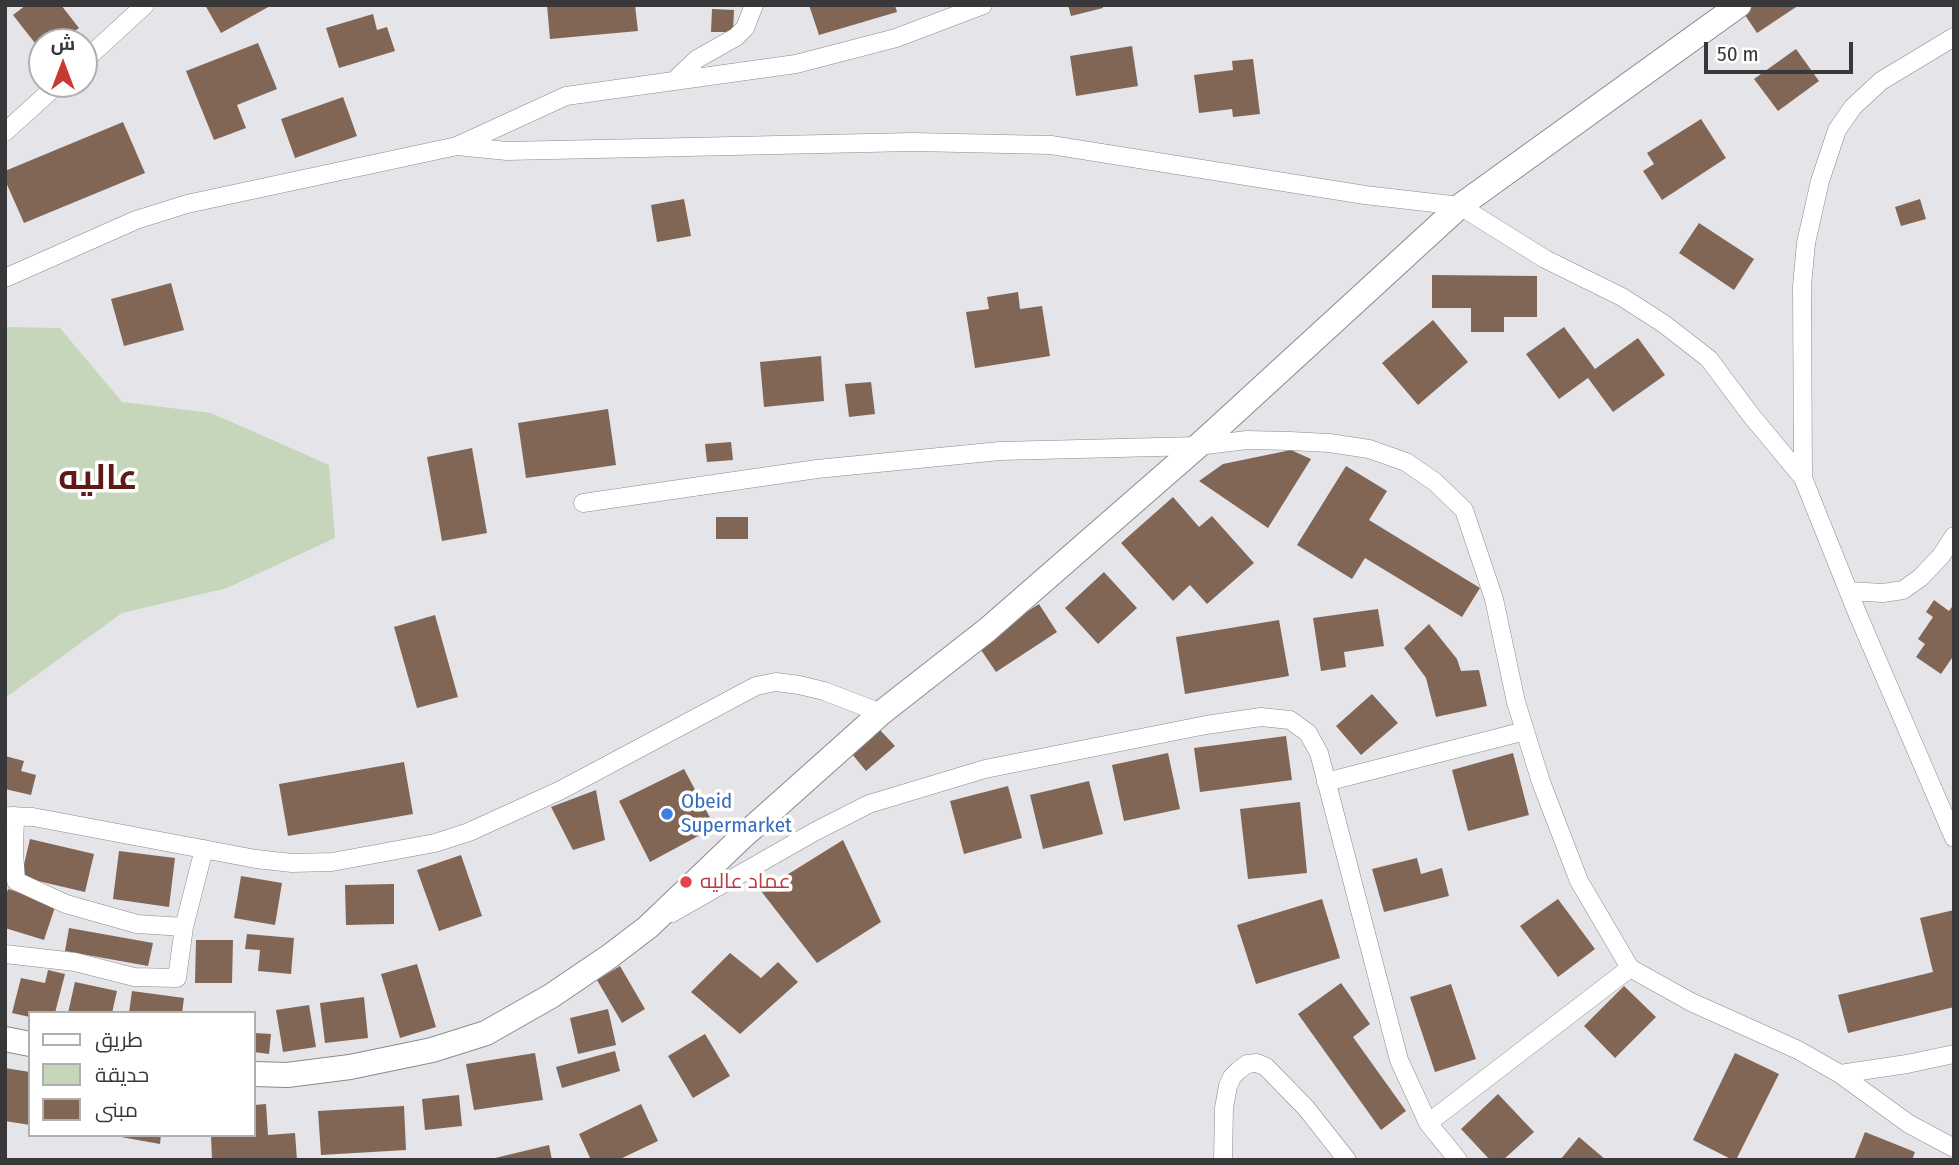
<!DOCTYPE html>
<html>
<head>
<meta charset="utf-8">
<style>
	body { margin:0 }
	#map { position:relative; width:1959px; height:1165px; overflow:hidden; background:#e4e4e9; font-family:"Fira Sans Condensed",Cairo,sans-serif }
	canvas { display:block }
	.frame { position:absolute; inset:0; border:7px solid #38383a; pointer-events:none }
	.legend { position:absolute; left:28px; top:1011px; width:228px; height:126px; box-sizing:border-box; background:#fff; border:2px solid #afafb0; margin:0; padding:9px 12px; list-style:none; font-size:21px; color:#38383a }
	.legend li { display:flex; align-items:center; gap:14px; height:35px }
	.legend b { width:35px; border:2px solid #afafb0 }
	.north { position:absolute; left:28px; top:28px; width:70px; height:70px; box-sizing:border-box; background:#fff; border:2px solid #afafb0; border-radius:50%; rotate:0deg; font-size:19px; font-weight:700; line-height:28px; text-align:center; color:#38383a }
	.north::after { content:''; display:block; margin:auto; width:24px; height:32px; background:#c83a31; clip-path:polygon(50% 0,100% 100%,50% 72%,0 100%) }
	.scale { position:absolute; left:1704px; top:42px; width:149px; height:32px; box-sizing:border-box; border:4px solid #38383a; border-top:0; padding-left:9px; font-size:21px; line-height:24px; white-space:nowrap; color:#38383a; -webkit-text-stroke:5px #fff; paint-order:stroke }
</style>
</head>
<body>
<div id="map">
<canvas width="1959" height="1165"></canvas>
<div class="frame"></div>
<ul class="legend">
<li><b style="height:9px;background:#fff"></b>طريق</li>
<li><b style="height:19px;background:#c6d6bb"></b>حديقة</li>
<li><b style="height:19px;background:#826655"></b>مبنى</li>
</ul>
<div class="north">ش</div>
<div class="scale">50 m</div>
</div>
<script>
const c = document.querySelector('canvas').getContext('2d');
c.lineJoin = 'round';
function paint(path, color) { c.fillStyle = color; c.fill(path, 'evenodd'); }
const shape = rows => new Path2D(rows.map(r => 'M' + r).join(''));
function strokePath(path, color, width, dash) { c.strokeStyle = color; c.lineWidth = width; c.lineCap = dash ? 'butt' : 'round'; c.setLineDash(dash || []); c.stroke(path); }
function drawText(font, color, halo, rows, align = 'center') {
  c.font = font + ' "Fira Sans Condensed",Cairo,sans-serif'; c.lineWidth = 7; c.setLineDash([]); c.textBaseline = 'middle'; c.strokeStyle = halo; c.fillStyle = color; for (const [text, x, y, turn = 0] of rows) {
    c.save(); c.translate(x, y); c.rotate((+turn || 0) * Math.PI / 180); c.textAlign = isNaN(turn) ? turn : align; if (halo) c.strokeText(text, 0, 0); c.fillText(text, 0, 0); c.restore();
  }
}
paint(shape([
	[5,327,60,328,122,402,211,413,329,465,335,538,227,588,122,613,5,698]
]), '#c6d6bb');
paint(shape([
	[26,5,61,5,79,28,60,42,42,42,42,52,13,15],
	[205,5,272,5,221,33],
	[547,5,635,5,638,31,550,39],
	[809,5,895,5,897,12,819,35],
	[1068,5,1102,5,1103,8,1071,16],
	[1753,5,1799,5,1757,33,1743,12],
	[712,9,734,10,733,32,711,32],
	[373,14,377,30,387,27,395,51,339,68,326,28],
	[258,43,277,89,237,105,246,128,214,140,186,71],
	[1132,46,1138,86,1076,96,1070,56],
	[1796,49,1819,81,1778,111,1754,79],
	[1253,59,1260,114,1233,117,1232,109,1199,113,1194,75,1233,70,1232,61],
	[343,97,357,136,295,158,281,119],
	[1701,119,1726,158,1662,200,1643,171,1654,164,1647,153],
	[123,122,145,173,24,223,5,180,5,171],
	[684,199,691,236,657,242,651,205],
	[1920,199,1926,219,1901,226,1895,207],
	[1699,223,1754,259,1734,290,1679,253],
	[1432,275,1537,276,1537,317,1504,317,1504,332,1471,332,1471,308,1432,308],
	[171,283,184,330,124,346,111,299],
	[1018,292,1020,309,1042,306,1050,356,975,368,966,312,989,309,987,297],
	[1433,320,1468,362,1418,405,1382,363],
	[1564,327,1595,369,1638,338,1665,375,1613,412,1588,378,1559,399,1526,354],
	[821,356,824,401,764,407,760,362],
	[871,382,875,414,849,417,845,384],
	[608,409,616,465,526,478,518,423],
	[731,442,733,460,707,462,705,444],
	[472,448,487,533,442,541,427,457],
	[1291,450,1311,459,1268,528,1199,481,1223,464],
	[1346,466,1387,491,1369,520,1480,588,1462,617,1365,558,1352,579,1297,545],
	[1173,497,1199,527,1212,516,1254,563,1207,604,1190,585,1173,601,1121,543],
	[716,517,748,517,748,539,716,539],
	[1104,572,1137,608,1098,644,1065,608],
	[1934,600,1949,611,1954,604,1954,655,1941,674,1916,657,1925,644,1918,639,1933,617,1926,612],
	[1039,604,1057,632,996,672,977,644],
	[1378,609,1384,646,1344,652,1346,667,1321,671,1313,618],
	[435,615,458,697,417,708,394,627],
	[1279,620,1289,676,1185,694,1176,637],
	[1429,624,1457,659,1461,671,1479,670,1487,706,1436,717,1426,678,1404,648],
	[1372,694,1398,723,1361,755,1336,726],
	[880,730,895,746,866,771,852,754],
	[1286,736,1292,780,1200,792,1194,748],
	[1168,753,1180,809,1124,821,1112,765],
	[1513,753,1529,815,1468,831,1452,770],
	[5,756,24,761,21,771,36,775,31,795,5,789],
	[404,762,413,814,288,836,279,784],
	[684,769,715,827,650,862,619,801],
	[1089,781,1103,834,1043,849,1030,795],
	[1008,786,1022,838,964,854,950,801],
	[596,790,605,840,573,850,551,807],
	[1300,802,1307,873,1248,879,1240,809],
	[30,839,94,854,85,892,21,877],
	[843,840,881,922,817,963,761,891],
	[119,851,175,858,169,907,113,899],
	[461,855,482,916,439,931,417,870],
	[1417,858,1421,874,1442,868,1449,896,1384,912,1372,869],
	[241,876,282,883,275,925,234,918],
	[394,884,394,924,346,925,345,885],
	[8,889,56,904,44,940,5,928,5,898],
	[1322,899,1340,958,1256,984,1237,925],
	[1558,899,1595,949,1558,977,1520,926],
	[1954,910,1954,1007,1848,1033,1838,995,1933,972,1920,918],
	[69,928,153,943,148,966,65,951],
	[247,934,294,938,291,974,258,971,260,950,245,949],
	[196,940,233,940,232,983,195,983],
	[730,953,761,978,778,962,798,982,740,1034,691,992],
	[417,964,436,1027,400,1038,381,974],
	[620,966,645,1009,622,1023,597,980],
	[48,970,65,974,55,1013,30,1013,30,1017,12,1013,21,978,45,983],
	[75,982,117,991,112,1013,68,1013],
	[1341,983,1370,1024,1353,1037,1406,1111,1381,1130,1298,1014],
	[1451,984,1476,1059,1435,1072,1410,997],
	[1624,986,1656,1017,1615,1058,1584,1026],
	[132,991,184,998,182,1013,129,1013],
	[364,997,368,1038,325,1043,320,1003],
	[309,1005,316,1047,283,1052,276,1010],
	[608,1009,616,1045,578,1054,570,1018],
	[254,1033,271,1034,269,1054,254,1052],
	[705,1034,730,1076,693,1098,668,1056],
	[615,1051,620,1071,562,1088,556,1067],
	[535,1053,543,1100,474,1110,466,1064],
	[1735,1053,1779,1074,1736,1160,1733,1160,1693,1140],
	[5,1068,30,1072,30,1125,5,1121],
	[1498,1094,1534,1132,1503,1160,1490,1160,1461,1129],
	[459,1095,462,1126,425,1130,422,1099],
	[266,1104,268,1135,295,1133,297,1160,212,1160,211,1135,254,1135,254,1105],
	[641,1104,658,1141,618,1160,591,1160,579,1134],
	[404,1106,406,1150,321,1155,318,1111],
	[1865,1132,1915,1152,1912,1160,1854,1160],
	[110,1135,161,1135,160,1144],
	[1579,1137,1606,1160,1560,1160],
	[549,1145,552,1160,491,1160,491,1159]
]), '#826655');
const street = shape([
	[84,61,145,5],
	[676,79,697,59,736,37,745,28,754,5],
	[5,132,58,84],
	[457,146,507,151,913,142,1051,145,1365,195,1460,206,1545,259,1622,297,1664,324,1709,359,1750,414,1803,478,1858,615,1954,838],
	[5,278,136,220,187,204,457,146,566,96,796,64,896,38,983,5],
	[1803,478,1802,286,1806,243,1820,181,1837,130,1853,107,1881,81,1954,37],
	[583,503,817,469,1000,451,1198,446,1247,440,1290,441,1329,443,1369,449,1406,462,1435,482,1464,510,1494,599,1516,702,1541,782,1579,881,1630,968,1691,1002,1798,1050,1840,1074,1907,1064,1954,1054],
	[1848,591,1883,593,1903,590,1920,578,1941,556,1954,536],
	[1326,782,1525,731],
	[5,816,33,817,256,859,292,863,332,862,435,843,469,832,561,790,756,686,776,682,799,685,824,691,881,713],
	[15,816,14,852,16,881,66,904,137,924,184,927,204,849],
	[672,913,814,832,869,804,985,769,1206,725,1261,717,1290,720,1308,733,1319,753,1399,1060,1428,1123,1630,968],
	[5,954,75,962,134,977,177,978,184,927],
	[1840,1074,1909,1124,1954,1148],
	[1428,1123,1458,1160],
	[1223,1160,1224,1108,1228,1086,1232,1077,1239,1070,1247,1064,1257,1063,1266,1067,1306,1108,1347,1160]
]);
const secondary = shape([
	[5,1039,30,1044],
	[254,1074,287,1075,350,1067,432,1050,486,1033,551,996,610,956,648,927,741,838,881,713,987,630,1198,446,1460,206,1739,5]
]);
strokePath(street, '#8a8a8f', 19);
strokePath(secondary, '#8a8a8f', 26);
strokePath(street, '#fff', 18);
strokePath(secondary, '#fff', 24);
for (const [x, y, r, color] of [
	[667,814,7,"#3f7fe0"],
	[686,882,7,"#e0444e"]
]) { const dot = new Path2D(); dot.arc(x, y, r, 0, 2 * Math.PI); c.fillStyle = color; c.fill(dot); strokePath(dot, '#fff', 2.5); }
drawText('21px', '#366cbe', '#fff', [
	["Obeid",681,802],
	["Supermarket",681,826]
], 'left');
drawText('21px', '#be3a42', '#fff', [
	["عماد عاليه",700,882]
], 'left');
drawText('bold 35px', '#5e1a15', '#fff', [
	["عاليه",98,479]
]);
</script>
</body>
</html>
